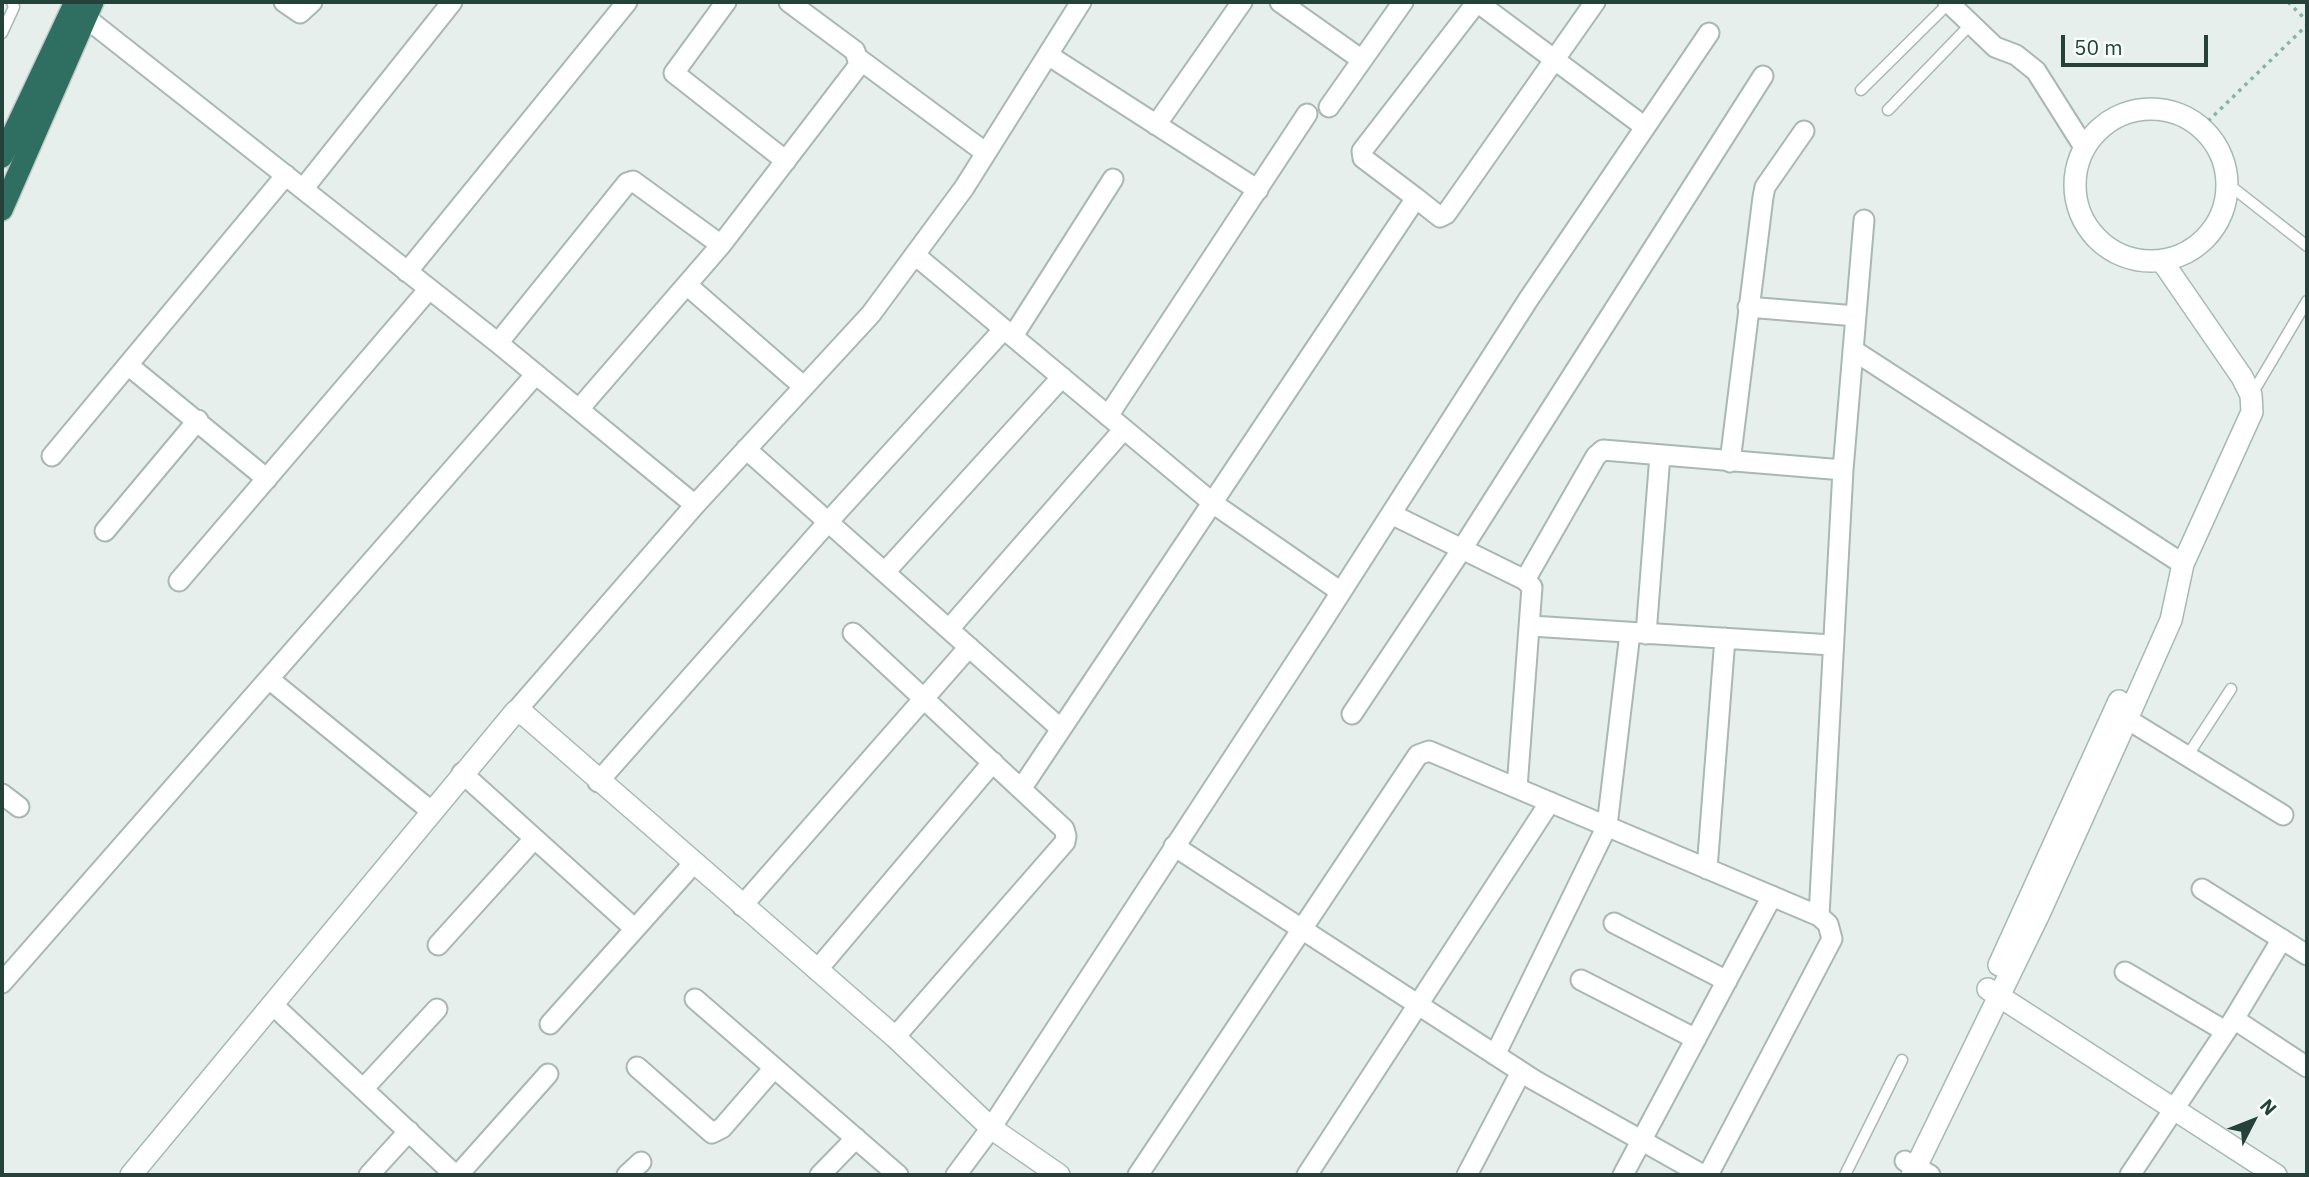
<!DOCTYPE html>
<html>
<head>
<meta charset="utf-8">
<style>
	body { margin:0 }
	#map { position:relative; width:2309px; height:1177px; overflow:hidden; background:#e6efeb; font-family:"IBM Plex Sans",sans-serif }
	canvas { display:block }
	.frame { position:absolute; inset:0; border:4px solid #24423a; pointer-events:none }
	.north { position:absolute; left:2218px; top:1086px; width:70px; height:70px; -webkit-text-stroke:5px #f7fbf9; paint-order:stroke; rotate:48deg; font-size:19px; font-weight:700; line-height:28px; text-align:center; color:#24423a }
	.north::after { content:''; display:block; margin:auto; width:24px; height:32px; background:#24423a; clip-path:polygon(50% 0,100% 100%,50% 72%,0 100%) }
	.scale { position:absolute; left:2061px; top:35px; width:147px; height:32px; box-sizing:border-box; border:4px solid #24423a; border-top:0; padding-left:9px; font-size:21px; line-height:24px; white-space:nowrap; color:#24423a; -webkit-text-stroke:5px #f7fbf9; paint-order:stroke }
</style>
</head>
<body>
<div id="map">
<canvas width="2309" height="1177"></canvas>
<div class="frame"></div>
<div class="north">N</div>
<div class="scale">50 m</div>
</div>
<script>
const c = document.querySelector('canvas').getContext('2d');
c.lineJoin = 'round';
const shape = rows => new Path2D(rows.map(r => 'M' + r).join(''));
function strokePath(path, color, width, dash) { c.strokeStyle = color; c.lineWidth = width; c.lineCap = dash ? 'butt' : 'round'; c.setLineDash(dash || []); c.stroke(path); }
const lane = shape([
	[2,33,14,7,12,2],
	[1861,90,1949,3],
	[1888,110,1971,24],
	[2228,184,2307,246],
	[2252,394,2307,301],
	[2188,755,2231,689],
	[1845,1175,1902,1060]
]);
const street = shape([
	[284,2,300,13,312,2],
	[726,2,674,73,786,161],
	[1280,2,1362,60],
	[1477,2,1645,127],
	[1948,2,1995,47,2016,55,2036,71,2084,147],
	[76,10,498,343,695,505,516,711],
	[1048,55,1258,190],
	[859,59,986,153],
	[1329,107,1403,2],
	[1156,125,1242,2],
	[303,189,452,2],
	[1416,198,1363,158,1362,151,1477,2],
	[915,255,1214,504,1341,592],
	[407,272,627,2],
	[687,285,804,387],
	[1748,307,1856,316],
	[1013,336,1113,179],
	[498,343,627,183,633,181,721,245],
	[1853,350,2183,564],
	[128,365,267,479],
	[579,409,721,245,859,65,855,51,789,2],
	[1108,416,1307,114],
	[746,449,1061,729],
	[52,456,286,175],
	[1730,462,1763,197,1765,187,1804,131],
	[695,505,871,314,964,188,1081,2],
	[1391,514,1525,580,1532,587,1517,788],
	[105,531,198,420],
	[885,572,1062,377],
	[1525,580,1596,456,1603,450,1843,470],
	[179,581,429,289],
	[1531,626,1832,645],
	[949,629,1124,429],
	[853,633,1064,829,1066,836,1065,842,895,1037],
	[1646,634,1660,455],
	[269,679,431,811],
	[1352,714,1462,549,1763,76],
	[2127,719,2283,815],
	[462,773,635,929],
	[598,782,828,522,1004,329],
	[1021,789,1416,198,1440,217,1446,214,1595,2],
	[2,794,19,807],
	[1174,846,1534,1080,1703,1175],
	[1707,869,1725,638],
	[2202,889,2307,955],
	[742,906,969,647],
	[1819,916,1843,470,1864,220],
	[1614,923,1727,981],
	[438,945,534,839],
	[817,970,993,762],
	[2125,972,2225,1031],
	[1581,980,1696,1039],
	[2,983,536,374],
	[695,999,898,1175],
	[273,1005,455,1175],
	[2234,1019,2307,1067],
	[550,1024,693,864],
	[1495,1055,1607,826,1630,633],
	[637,1067,712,1133,722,1128,774,1068],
	[364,1088,437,1009],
	[1905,1161,1930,1175],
	[369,1175,409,1131],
	[458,1175,548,1074],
	[627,1175,641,1162],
	[820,1175,856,1138],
	[956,1175,991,1128,1318,628,1528,300,1709,33],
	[1138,1175,1418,755,1429,751,1819,916,1828,924,1832,939,1708,1175],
	[1307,1175,1550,802],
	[1467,1175,1521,1072],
	[1623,1175,1772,896],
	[2130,1175,2234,1019,2282,939]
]);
const secondary = shape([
	'2075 185a76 76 0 1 1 152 0a76 76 0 1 1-152 0Z',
	[1999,965,2119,701],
	[1988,989,2276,1175],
	[131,1175,516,711,526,716,895,1037,991,1128,1059,1175],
	[1912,1175,2039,914,2127,719,2171,620,2183,564,2252,412,2251,395,2242,377,2162,261]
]);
const highway = shape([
	[2,157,75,2],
	[2,210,93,2]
]);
strokePath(lane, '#a8b8b2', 13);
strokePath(street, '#a8b8b2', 23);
strokePath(secondary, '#a4bbb3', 24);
strokePath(highway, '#c2cac8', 24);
strokePath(shape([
	[2288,2,2307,21],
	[2202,127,2307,25]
]), '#86b3a5', 3.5, [3.5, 5]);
strokePath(lane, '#fff', 10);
strokePath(street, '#fff', 19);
strokePath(secondary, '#fff', 21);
strokePath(highway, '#2f6f62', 21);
</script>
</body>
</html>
